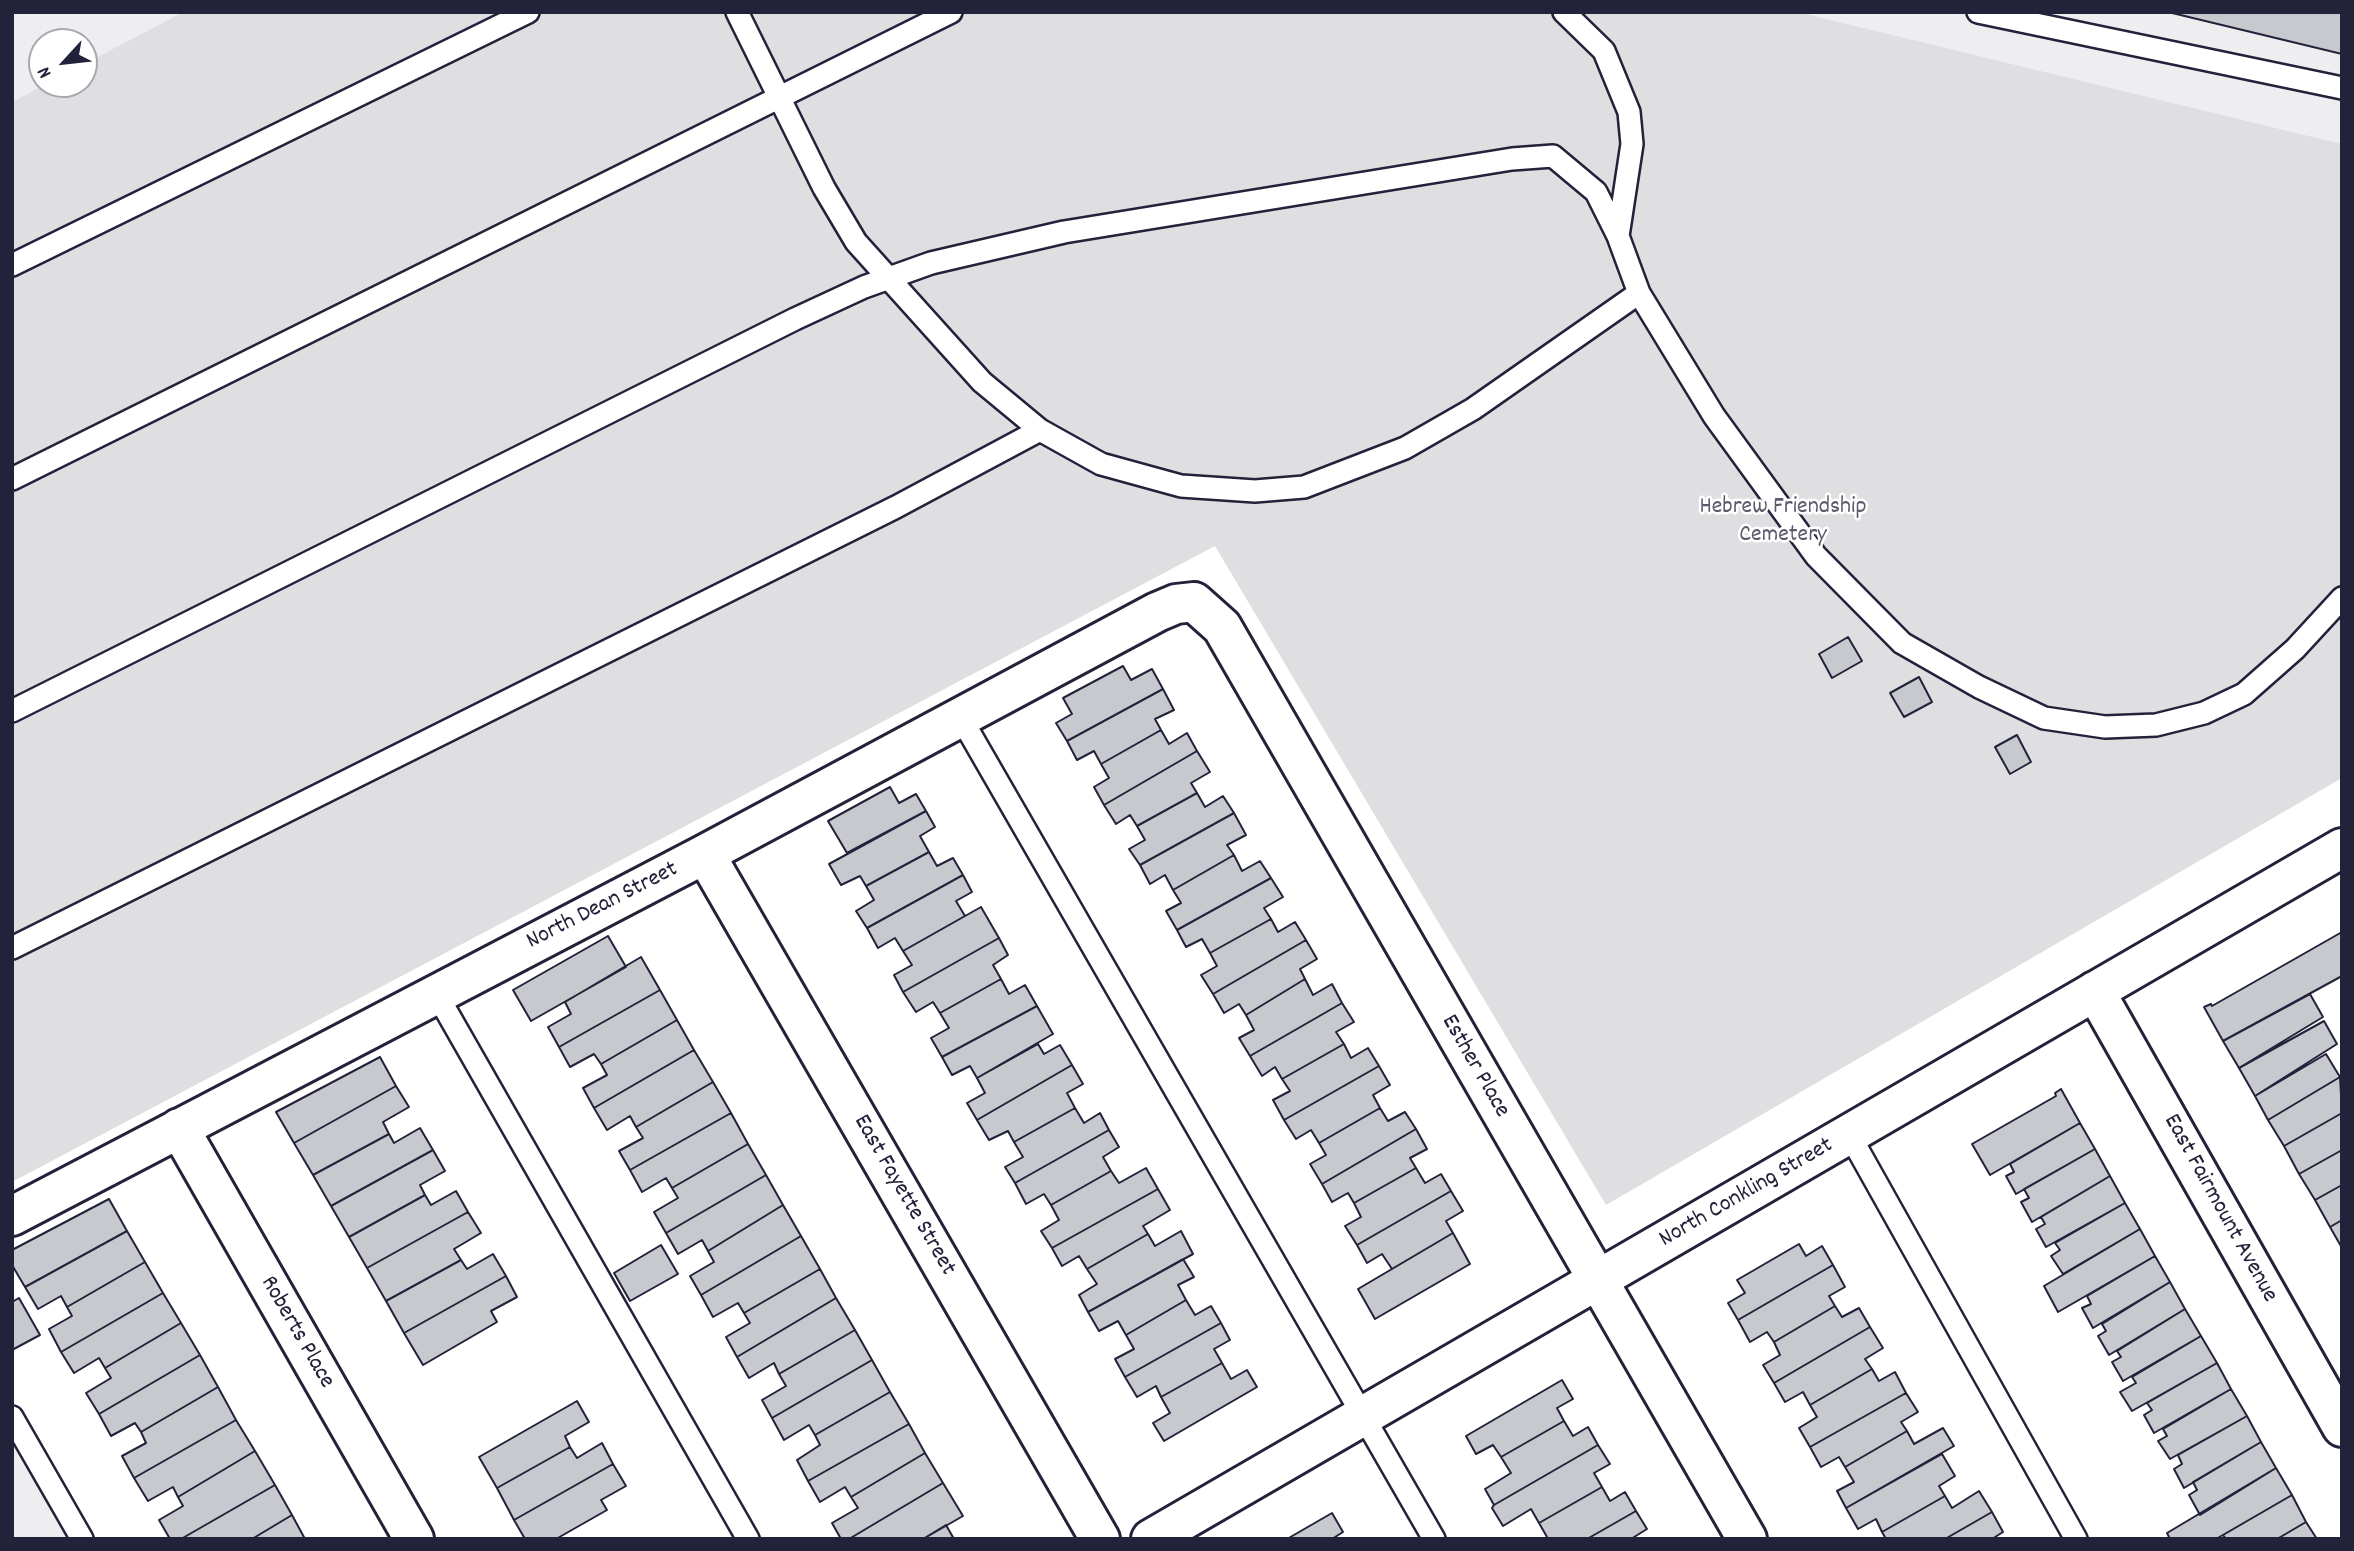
<!DOCTYPE html>
<html>
<head>
<meta charset="utf-8">
<style>
	body { margin:0 }
	#map { position:relative; width:2354px; height:1551px; overflow:hidden; background:#fff; font-family:Dekko,sans-serif }
	canvas { display:block }
	.frame { position:absolute; inset:0; border:14px solid #22223b; pointer-events:none }
	.north { position:absolute; left:28px; top:28px; width:70px; height:70px; box-sizing:border-box; background:#fff; border:2px solid #a7a7b1; border-radius:50%; rotate:243deg; font-size:19px; font-weight:700; line-height:28px; text-align:center; color:#22223b }
	.north::after { content:''; display:block; margin:auto; width:24px; height:32px; background:#22223b; clip-path:polygon(50% 0,100% 100%,50% 72%,0 100%) }
</style>
</head>
<body>
<div id="map">
<canvas width="2354" height="1551"></canvas>
<div class="frame"></div>
<div class="north">N</div>
</div>
<script>
const c = document.querySelector('canvas').getContext('2d');
c.lineJoin = 'round';
function paint(path, color) { c.fillStyle = color; c.fill(path, 'evenodd'); }
const shape = rows => new Path2D(rows.map(r => 'M' + r).join(''));
function strokePath(path, color, width, dash) { c.strokeStyle = color; c.lineWidth = width; c.lineCap = dash ? 'butt' : 'round'; c.setLineDash(dash || []); c.stroke(path); }
function drawText(font, color, halo, rows, align = 'center') {
  c.font = font + ' Dekko,sans-serif'; c.lineWidth = 5; c.setLineDash([]); c.textBaseline = 'middle'; c.strokeStyle = halo; c.fillStyle = color; for (const [text, x, y, turn = 0] of rows) {
    c.save(); c.translate(x, y); c.rotate((+turn || 0) * Math.PI / 180); c.textAlign = isNaN(turn) ? turn : align; if (halo) c.strokeText(text, 0, 0); c.fillText(text, 0, 0); c.restore();
  }
}
paint(shape([
	[12,12,183,12,84,64,84,42,42,42,42,84,46,84,12,102],
	[1798,12,2342,12,2342,144],
	[12,1432,78,1539,12,1539]
]), '#eeeef1');
paint(shape([
	[183,12,1798,12,2342,144,2342,778,1606,1205,1215,546,12,1182,12,102,46,84,84,84,84,64]
]), '#dfdfe2');
const building = shape([
	[2168,12,2342,12,2342,54,2168,12],
	[1848,637,1862,661,1832,678,1819,654,1848,637],
	[1123,666,1131,680,1152,669,1163,689,1067,741,1056,723,1072,714,1063,698,1123,666],
	[1919,677,1932,702,1904,717,1890,693,1919,677],
	[1163,689,1174,710,1155,719,1161,730,1101,764,1094,751,1077,760,1067,741,1163,689],
	[1161,730,1169,744,1187,733,1197,751,1104,805,1094,787,1109,778,1101,764,1161,730],
	[2017,735,2031,762,2010,774,1995,747,2017,735],
	[1197,751,1210,772,1191,783,1197,793,1137,826,1130,815,1116,824,1104,805,1197,751],
	[890,787,899,803,916,794,926,811,847,853,828,821,890,787],
	[1197,793,1205,807,1223,796,1234,813,1140,865,1129,849,1145,840,1137,826,1197,793],
	[926,811,935,827,920,836,929,852,866,886,860,876,841,885,829,864,926,811],
	[1234,813,1246,835,1227,845,1234,855,1173,890,1165,875,1150,884,1140,865,1234,813],
	[929,852,937,866,953,858,963,875,867,928,856,911,874,900,866,886,929,852],
	[1234,855,1242,871,1260,861,1271,878,1177,930,1166,911,1181,903,1173,890,1234,855],
	[963,875,972,892,956,901,965,916,903,951,895,938,878,948,867,928,963,875],
	[1271,878,1283,897,1264,908,1271,919,1210,953,1202,939,1186,947,1177,930,1271,878],
	[981,907,999,938,903,992,894,975,912,965,903,951,981,907],
	[1271,919,1278,932,1295,922,1306,940,1213,994,1201,975,1217,966,1210,953,1271,919],
	[2342,932,2342,976,2223,1041,2204,1007,2211,1004,2212,1006,2342,932],
	[608,936,626,967,531,1021,513,990,608,936],
	[999,938,1008,955,993,965,1001,979,940,1013,933,1002,916,1012,903,992,999,938],
	[1306,940,1317,959,1300,969,1305,979,1246,1015,1239,1004,1224,1013,1213,994,1306,940],
	[641,957,660,990,559,1047,548,1027,571,1014,565,1002,641,957],
	[1001,979,1009,994,1025,985,1037,1006,942,1057,931,1038,949,1028,940,1013,1001,979],
	[1305,979,1313,995,1332,984,1342,1003,1250,1056,1239,1038,1254,1030,1246,1015,1305,979],
	[660,990,677,1020,601,1064,594,1054,570,1067,559,1047,660,990],
	[2310,994,2323,1017,2239,1068,2223,1041,2310,994],
	[1342,1003,1354,1022,1336,1032,1344,1044,1282,1079,1275,1067,1262,1076,1250,1056,1342,1003],
	[1037,1006,1053,1034,977,1078,970,1066,952,1075,942,1057,1037,1006],
	[677,1020,694,1050,594,1108,583,1088,607,1075,601,1064,677,1020],
	[2324,1021,2337,1044,2255,1096,2239,1068,2324,1021],
	[1038,1044,1044,1054,1060,1045,1072,1065,977,1120,967,1103,985,1093,977,1078,1038,1044],
	[1344,1044,1351,1058,1368,1048,1379,1066,1284,1120,1273,1100,1290,1091,1282,1079,1344,1044],
	[694,1050,713,1082,636,1127,630,1116,607,1130,594,1108,694,1050],
	[2326,1054,2340,1077,2268,1120,2255,1096,2326,1054],
	[380,1057,396,1086,294,1143,276,1112,380,1057],
	[1072,1065,1083,1084,1067,1093,1075,1108,1014,1142,1008,1131,989,1140,977,1120,1072,1065],
	[1379,1066,1390,1085,1373,1095,1380,1108,1319,1143,1311,1130,1296,1139,1284,1120,1379,1066],
	[2340,1077,2342,1113,2284,1146,2268,1120,2340,1077],
	[713,1082,731,1113,630,1170,619,1151,643,1138,636,1127,713,1082],
	[396,1086,409,1107,383,1122,389,1134,313,1175,294,1143,396,1086],
	[2061,1089,2080,1123,1990,1175,1972,1144,2056,1096,2055,1093,2061,1089],
	[1075,1108,1084,1123,1100,1113,1109,1130,1015,1183,1005,1167,1023,1157,1014,1142,1075,1108],
	[1380,1108,1388,1121,1405,1112,1416,1129,1322,1184,1310,1164,1326,1155,1319,1143,1380,1108],
	[731,1113,748,1144,672,1188,666,1178,642,1192,630,1170,731,1113],
	[2342,1113,2342,1150,2299,1174,2284,1146,2342,1113],
	[2080,1123,2095,1149,2016,1194,2006,1176,2014,1172,2010,1164,2080,1123],
	[420,1128,433,1150,331,1206,313,1175,389,1134,394,1143,420,1128],
	[1416,1129,1427,1149,1410,1158,1416,1168,1354,1203,1348,1193,1332,1202,1322,1184,1416,1129],
	[1109,1130,1119,1147,1103,1157,1111,1171,1051,1205,1044,1194,1026,1204,1015,1183,1109,1130],
	[748,1144,766,1175,666,1233,654,1212,678,1198,672,1188,748,1144],
	[2095,1149,2110,1176,2032,1222,2021,1202,2029,1198,2024,1189,2095,1149],
	[433,1150,445,1171,420,1185,425,1195,349,1237,331,1206,433,1150],
	[2342,1150,2342,1185,2315,1200,2299,1174,2342,1150],
	[1146,1168,1158,1189,1052,1248,1041,1231,1059,1220,1051,1205,1111,1171,1119,1183,1146,1168],
	[1416,1168,1425,1183,1441,1174,1451,1191,1357,1245,1345,1226,1361,1217,1354,1203,1416,1168],
	[766,1175,783,1205,708,1251,702,1240,678,1254,666,1233,766,1175],
	[2110,1176,2125,1203,2046,1247,2036,1229,2045,1224,2041,1217,2110,1176],
	[2342,1185,2342,1220,2330,1227,2315,1200,2342,1185],
	[1158,1189,1170,1210,1143,1226,1148,1234,1087,1269,1079,1256,1062,1266,1052,1248,1158,1189],
	[456,1191,468,1212,367,1268,349,1237,425,1195,431,1205,456,1191],
	[1451,1191,1463,1211,1446,1221,1453,1233,1392,1269,1382,1254,1367,1263,1357,1245,1451,1191],
	[109,1199,127,1231,25,1287,12,1265,12,1250,109,1199],
	[2125,1203,2140,1229,2063,1274,2051,1256,2060,1250,2055,1243,2125,1203],
	[783,1205,801,1236,701,1295,690,1276,714,1262,708,1251,783,1205],
	[468,1212,481,1233,454,1249,461,1260,386,1301,367,1268,468,1212],
	[2342,1220,2342,1248,2330,1227,2342,1220],
	[2140,1229,2155,1256,2058,1312,2044,1286,2140,1229],
	[127,1231,145,1262,67,1307,61,1296,38,1309,25,1287,127,1231],
	[1181,1231,1193,1254,1088,1312,1079,1295,1097,1284,1087,1269,1148,1234,1155,1246,1181,1231],
	[1453,1233,1470,1264,1375,1319,1358,1289,1453,1233],
	[801,1236,820,1269,744,1313,738,1303,713,1317,701,1295,801,1236],
	[1799,1244,1806,1256,1822,1246,1833,1265,1738,1320,1728,1303,1745,1293,1737,1280,1799,1244],
	[661,1245,678,1274,630,1301,614,1273,661,1245],
	[493,1254,506,1276,404,1333,386,1301,461,1260,467,1269,493,1254],
	[2155,1256,2170,1282,2093,1328,2082,1308,2091,1304,2087,1296,2155,1256],
	[1183,1259,1194,1277,1178,1285,1186,1300,1126,1335,1118,1321,1099,1331,1088,1312,1183,1259],
	[145,1262,163,1293,61,1352,49,1329,72,1316,67,1307,145,1262],
	[1833,1265,1845,1287,1829,1296,1835,1306,1774,1342,1767,1332,1750,1342,1738,1320,1833,1265],
	[820,1269,836,1298,737,1357,726,1337,750,1323,744,1313,820,1269],
	[506,1276,517,1297,491,1311,497,1322,423,1365,404,1333,506,1276],
	[2170,1282,2185,1309,2109,1355,2098,1336,2106,1331,2102,1324,2170,1282],
	[163,1293,181,1323,105,1368,99,1358,74,1373,61,1352,163,1293],
	[19,1298,40,1335,12,1350,12,1302,19,1298],
	[836,1298,855,1330,779,1374,774,1363,749,1378,737,1357,836,1298],
	[1186,1300,1195,1315,1211,1306,1221,1323,1125,1377,1115,1359,1134,1349,1126,1335,1186,1300],
	[1835,1306,1842,1317,1859,1308,1870,1327,1774,1383,1763,1365,1780,1355,1774,1342,1835,1306],
	[2185,1309,2201,1336,2123,1381,2112,1362,2121,1357,2117,1351,2185,1309],
	[181,1323,200,1355,99,1414,86,1393,111,1378,105,1368,181,1323],
	[1221,1323,1230,1340,1214,1349,1222,1363,1161,1397,1156,1386,1137,1397,1125,1377,1221,1323],
	[1870,1327,1883,1348,1865,1359,1872,1369,1810,1405,1803,1392,1785,1402,1774,1383,1870,1327],
	[855,1330,872,1360,772,1418,762,1400,786,1386,779,1374,855,1330],
	[2201,1336,2217,1363,2132,1411,2120,1392,2136,1383,2132,1377,2201,1336],
	[200,1355,218,1387,141,1432,135,1423,111,1436,99,1414,200,1355],
	[872,1360,890,1392,815,1435,809,1425,784,1440,772,1418,872,1360],
	[1222,1363,1231,1379,1247,1370,1257,1387,1164,1441,1153,1423,1170,1413,1161,1397,1222,1363],
	[2217,1363,2231,1389,2154,1433,2144,1415,2152,1410,2147,1403,2217,1363],
	[1872,1369,1879,1381,1895,1372,1906,1393,1810,1447,1799,1428,1817,1417,1810,1405,1872,1369],
	[1562,1380,1573,1399,1557,1408,1564,1421,1501,1457,1493,1445,1476,1454,1466,1436,1562,1380],
	[218,1387,236,1420,134,1478,122,1456,146,1443,141,1432,218,1387],
	[2231,1389,2247,1416,2170,1459,2158,1441,2167,1436,2163,1429,2231,1389],
	[890,1392,909,1424,808,1481,797,1460,820,1445,815,1435,890,1392],
	[1906,1393,1918,1412,1901,1422,1907,1431,1845,1467,1839,1457,1821,1467,1810,1447,1906,1393],
	[577,1401,589,1422,565,1436,570,1447,497,1488,479,1457,577,1401],
	[2247,1416,2261,1442,2184,1488,2174,1469,2182,1464,2178,1455,2247,1416],
	[236,1420,255,1451,178,1497,173,1487,148,1501,134,1478,236,1420],
	[1564,1421,1573,1436,1588,1427,1598,1445,1494,1505,1485,1489,1511,1473,1501,1457,1564,1421],
	[909,1424,925,1453,851,1497,845,1487,820,1502,808,1481,909,1424],
	[1943,1428,1954,1446,1846,1508,1837,1491,1854,1482,1845,1467,1907,1431,1914,1444,1943,1428],
	[2261,1442,2276,1468,2200,1515,2189,1495,2197,1490,2193,1482,2261,1442],
	[602,1443,613,1464,514,1520,497,1488,570,1447,577,1458,602,1443],
	[1598,1445,1610,1464,1594,1473,1602,1487,1539,1523,1531,1509,1503,1526,1492,1508,1494,1505,1598,1445],
	[255,1451,275,1485,181,1539,170,1539,159,1520,183,1506,178,1497,255,1451],
	[925,1453,943,1483,849,1539,841,1539,832,1523,858,1508,851,1497,925,1453],
	[1942,1454,1955,1476,1939,1486,1945,1496,1882,1532,1876,1519,1858,1529,1846,1508,1942,1454],
	[613,1464,626,1486,601,1500,607,1510,556,1539,525,1539,514,1520,613,1464],
	[2276,1468,2292,1495,2216,1539,2170,1539,2167,1533,2276,1468],
	[943,1483,963,1516,923,1539,849,1539,943,1483],
	[275,1485,292,1515,252,1539,181,1539,275,1485],
	[1602,1487,1610,1501,1625,1492,1636,1511,1587,1539,1544,1539,1547,1537,1539,1523,1602,1487],
	[1979,1491,1992,1512,1945,1539,1886,1539,1882,1532,1945,1496,1952,1508,1979,1491],
	[2292,1495,2306,1522,2277,1539,2226,1539,2223,1535,2292,1495],
	[1636,1511,1647,1529,1631,1539,1587,1539,1636,1511],
	[1992,1512,2003,1532,1992,1539,1945,1539,1992,1512],
	[1332,1513,1343,1532,1332,1539,1287,1539,1332,1513],
	[292,1515,305,1539,252,1539,292,1515],
	[2306,1522,2317,1539,2277,1539,2306,1522],
	[946,1525,954,1539,923,1539,946,1525]
]);
paint(building, '#c8c8cf');
strokePath(building, '#22223b', 2);
const lane = shape([
	[737,12,824,188,856,242,982,382,1040,430,1101,464,1181,486,1255,491,1304,487,1405,448,1473,409,1639,293],
	[1564,12,1604,51,1629,112,1632,144,1618,236,1639,293,1714,416,1816,556,1902,643,1979,687,2044,718,2105,727,2156,725,2204,713,2244,694,2295,649,2342,598],
	[1978,12,2342,88],
	[12,265,528,12],
	[12,479,951,12],
	[12,711,795,319,864,287,931,263,1064,232,1512,159,1553,156,1596,192,1618,236],
	[961,718,1434,1539],
	[12,948,896,507,1040,430],
	[436,993,748,1539],
	[1849,1134,2076,1539],
	[12,1417,82,1539]
]);
const street = shape([
	[705,854,1100,1539],
	[2095,991,2342,1427],
	[179,1128,414,1539],
	[12,1216,705,854,1157,612,1176,604,1194,602,1222,627,1747,1539]
]);
const secondary = shape([
	[1151,1539,2342,848]
]);
strokePath(lane, '#22223b', 26);
strokePath(street, '#22223b', 44);
strokePath(secondary, '#22223b', 44);
strokePath(lane, '#fff', 21);
strokePath(street, '#fff', 38);
strokePath(secondary, '#fff', 38);
drawText('24px', '#5b5b6d', '#fff', [
	["Hebrew Friendship",1783,509],
	["Cemetery",1783,537]
]);
drawText('24px', '#22223b', '#fff', [
	["North Dean Street",603,907,-27],
	["Esther Place",1474,1067,60],
	["North Conkling Street",1747,1194,-30],
	["East Fayette Street",903,1196,60],
	["East Fairmount Avenue",2219,1209,61],
	["Roberts Place",296,1333,60]
]);
</script>
</body>
</html>
